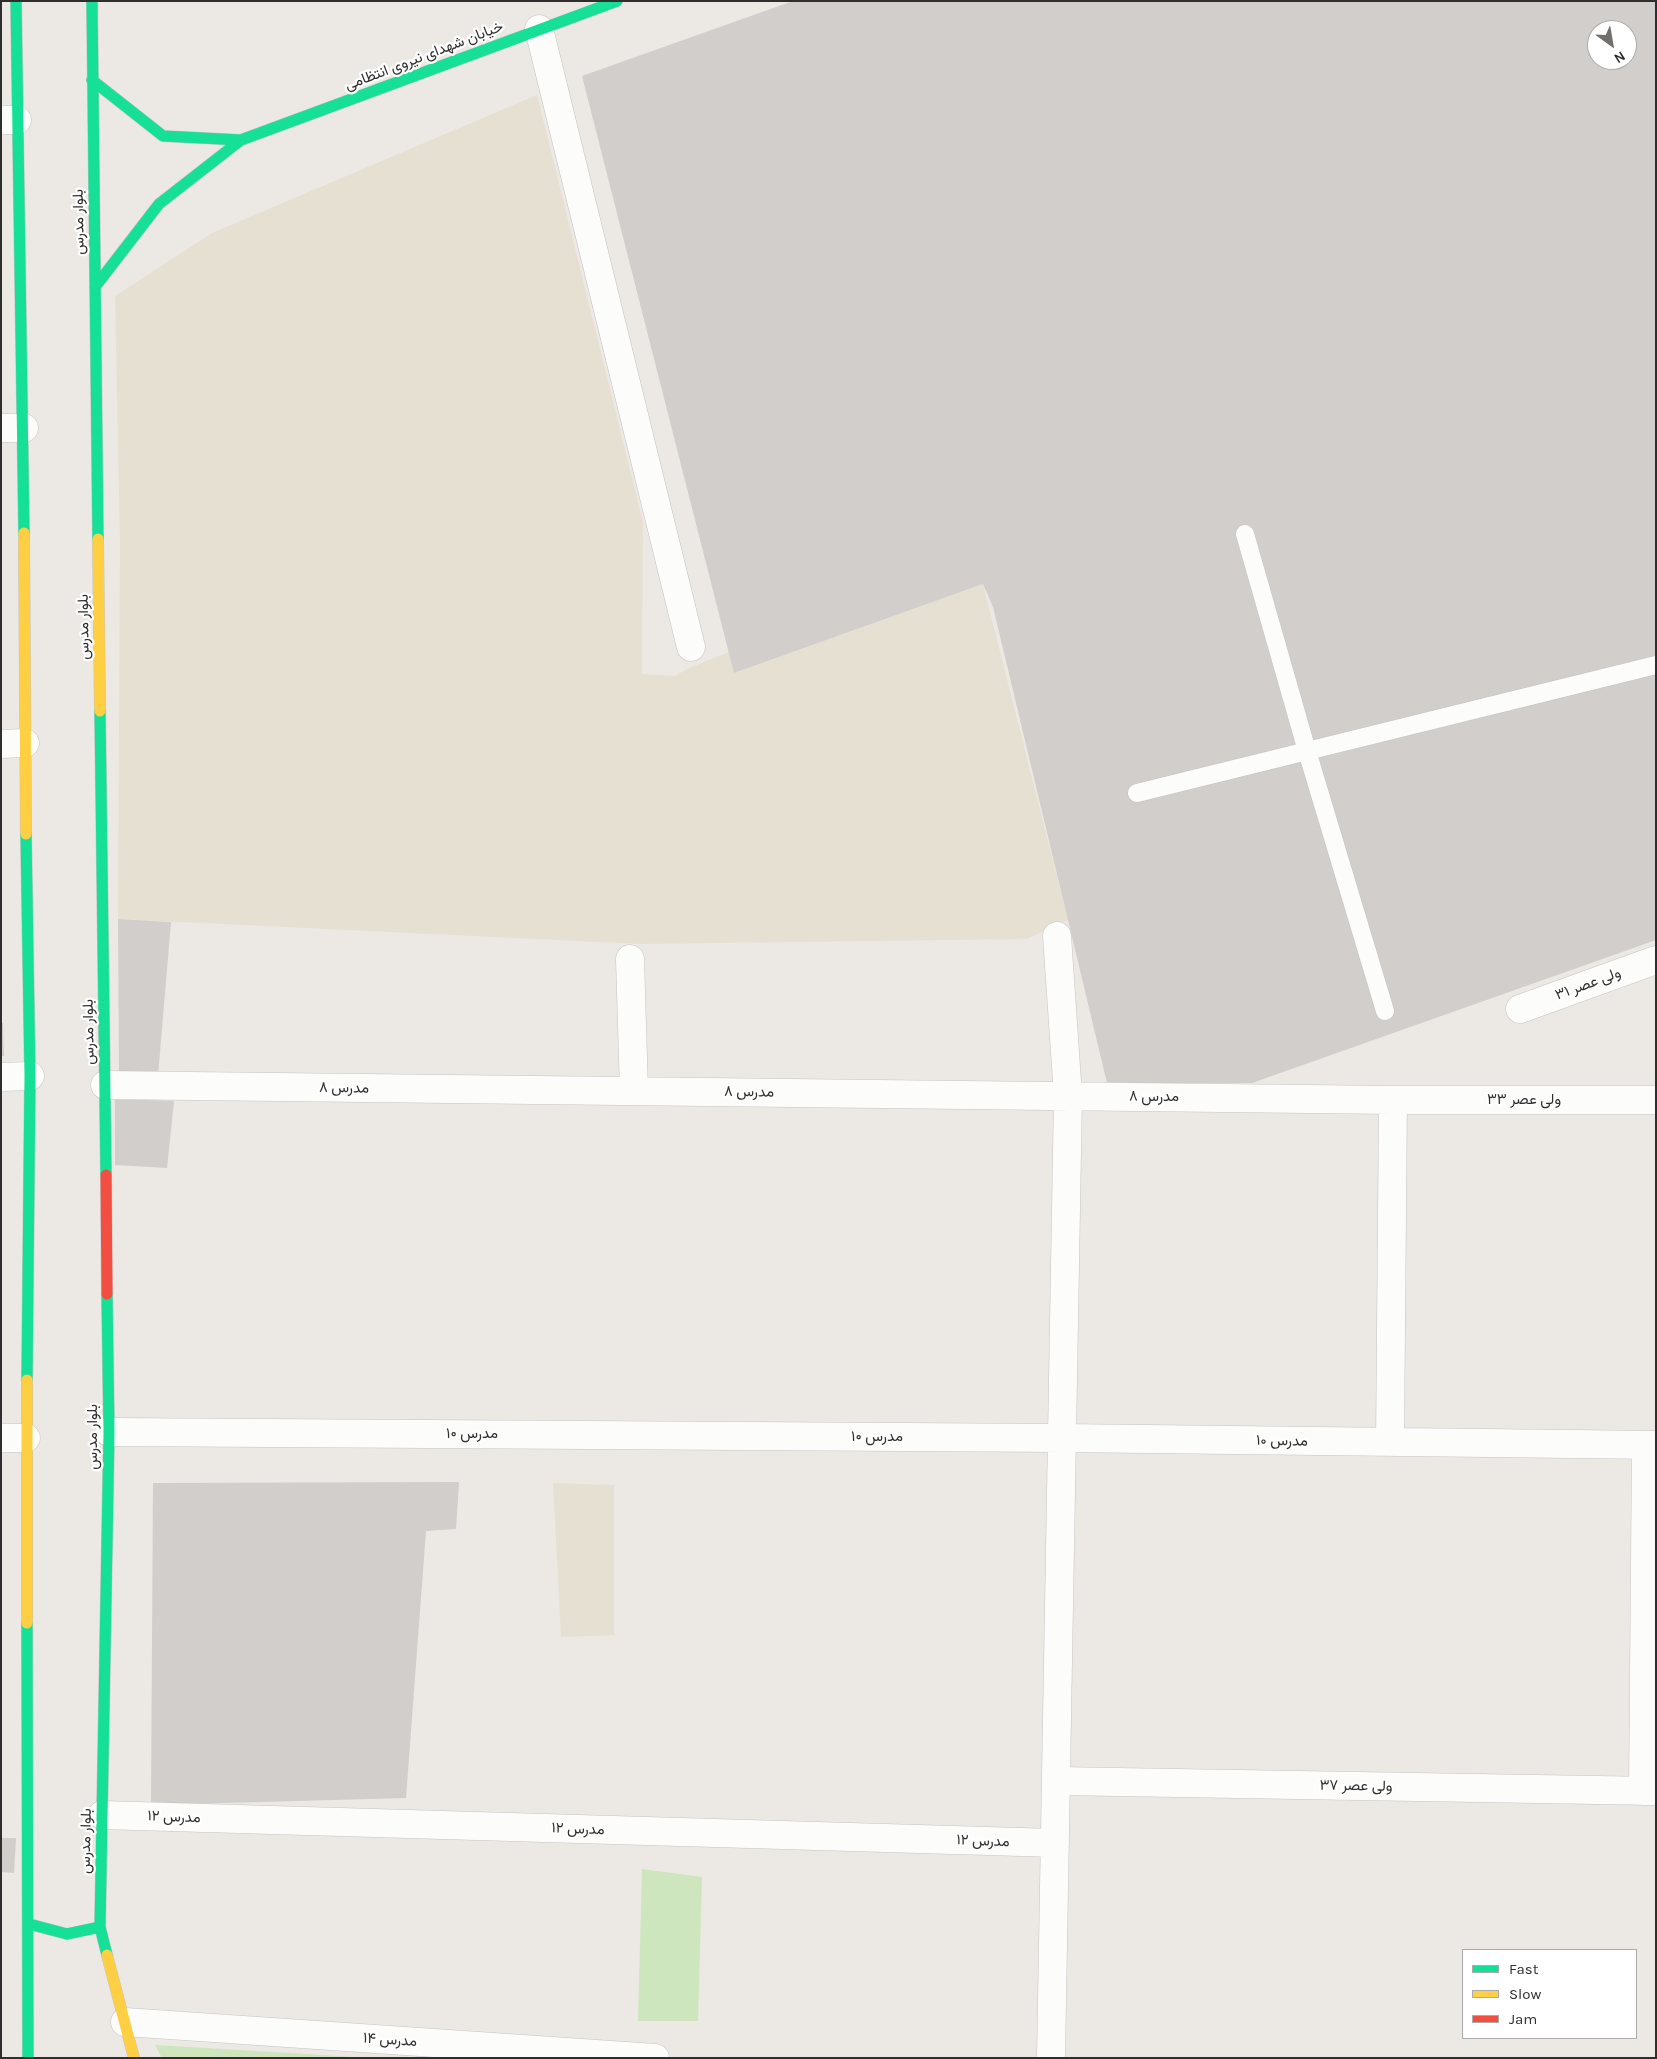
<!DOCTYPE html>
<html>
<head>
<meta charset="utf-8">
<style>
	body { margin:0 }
	#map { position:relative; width:1657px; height:2059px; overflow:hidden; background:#ece8e4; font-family:Karla,sans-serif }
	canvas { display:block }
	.frame { position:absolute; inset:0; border:2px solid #2e2e2e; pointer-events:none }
	.legend { position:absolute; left:1462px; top:1949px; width:175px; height:90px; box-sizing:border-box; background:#fff; border:1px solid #ababab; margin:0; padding:6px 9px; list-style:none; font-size:15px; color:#2e2e2e }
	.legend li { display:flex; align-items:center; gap:10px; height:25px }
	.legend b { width:25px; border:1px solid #ababab }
	.north { position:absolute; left:1587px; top:20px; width:50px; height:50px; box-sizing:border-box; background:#fff; border:1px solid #ababab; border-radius:50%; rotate:148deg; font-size:14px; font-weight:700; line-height:20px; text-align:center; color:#2e2e2e }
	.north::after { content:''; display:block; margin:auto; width:18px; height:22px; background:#706f6e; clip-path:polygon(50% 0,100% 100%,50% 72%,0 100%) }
</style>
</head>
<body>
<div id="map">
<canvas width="1657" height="2059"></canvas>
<div class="frame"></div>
<ul class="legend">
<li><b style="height:6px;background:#16e098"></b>Fast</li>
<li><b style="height:6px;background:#ffcf43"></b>Slow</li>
<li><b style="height:6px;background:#f24e42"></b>Jam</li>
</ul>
<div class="north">N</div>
</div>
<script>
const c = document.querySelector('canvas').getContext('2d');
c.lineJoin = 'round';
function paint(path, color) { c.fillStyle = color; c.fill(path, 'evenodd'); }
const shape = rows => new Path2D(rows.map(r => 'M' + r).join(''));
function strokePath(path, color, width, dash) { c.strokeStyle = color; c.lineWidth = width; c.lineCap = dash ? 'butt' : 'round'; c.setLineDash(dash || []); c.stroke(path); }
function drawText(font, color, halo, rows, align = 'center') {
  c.font = font + ' Karla,Vazirmatn,sans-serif'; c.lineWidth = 4.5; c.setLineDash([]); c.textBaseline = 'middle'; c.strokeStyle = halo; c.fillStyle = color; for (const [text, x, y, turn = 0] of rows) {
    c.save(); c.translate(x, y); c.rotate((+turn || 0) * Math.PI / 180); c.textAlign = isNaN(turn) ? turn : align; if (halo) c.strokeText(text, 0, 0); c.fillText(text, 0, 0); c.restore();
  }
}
paint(shape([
	[537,95,643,522,642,674,675,676,689,668,729,652,734,673,983,584,1068,920,1027,939,640,944,118,919,120,542,115,296,212,233],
	[553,1483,614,1485,614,1635,561,1637]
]), '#e6e0d3');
paint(shape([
	[642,1869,702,1877,698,2021,638,2021],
	[155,2045,374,2058,162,2058]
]), '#cee6be');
paint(shape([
	[793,1,1656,1,1656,940,1252,1083,1107,1083,993,607,983,584,734,673,582,76],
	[1597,30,1627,30,1627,60,1597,60],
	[118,919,171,922,158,1076,119,1072],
	[1,1023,3,1023,4,1056,1,1056],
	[115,1099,174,1101,167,1168,115,1165],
	[459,1482,456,1529,426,1531,406,1798,151,1805,153,1483],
	[1,1838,16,1838,14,1873,1,1872]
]), '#d1cecb');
const lane = shape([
	[1245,534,1307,751,1385,1011],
	[1137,793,1656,665]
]);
const street = shape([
	[539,29,691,647],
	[1,120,17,120],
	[1,428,24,428],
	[1,744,25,743],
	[630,959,634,1091],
	[1520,1009,1656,960],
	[1,1077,30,1076],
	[105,1085,1393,1100,1656,1100],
	[109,1432,1062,1438,1656,1445],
	[1,1438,26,1438],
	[1390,1442,1393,1100],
	[1057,1781,1656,1791],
	[1643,1791,1646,1445],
	[102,1815,1055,1843],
	[125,2022,655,2058],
	[1051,2058,1068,1096,1057,936]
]);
const fast = shape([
	[16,1,24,533],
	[92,1,98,539],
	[92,80,163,136,241,140,159,204,95,287],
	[241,140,617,1],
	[100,711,106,1175],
	[26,834,30,1076,27,1380],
	[107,1294,109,1432,100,1927,107,1955],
	[27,1623,28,2058],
	[29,1924,67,1934,100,1927]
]);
const slow = shape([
	[24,533,26,834],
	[98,539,100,711],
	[27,1623,27,1380],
	[107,1955,134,2058]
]);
const jam = shape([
	[106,1175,107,1294]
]);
strokePath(lane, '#c5c4c5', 19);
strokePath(street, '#c5c4c5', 29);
strokePath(fast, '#c5c4c5', 12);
strokePath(slow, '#c5c4c5', 12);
strokePath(jam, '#c5c4c5', 12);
strokePath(lane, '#fcfcfb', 18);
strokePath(street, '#fcfcfb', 28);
strokePath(fast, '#16e098', 11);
strokePath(slow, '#ffcf43', 11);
strokePath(jam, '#f24e42', 11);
drawText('15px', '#2e2e2e', '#fff', [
	["خیابان شهدای نیروی انتظامی",424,56,-21],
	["بلوار مدرس",79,222,-91],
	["بلوار مدرس",84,627,-91],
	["ولی عصر ۳۱",1588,984,-20],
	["بلوار مدرس",89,1032,-91],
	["مدرس ۸",344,1088,1],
	["مدرس ۸",749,1092,1],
	["مدرس ۸",1154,1097],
	["ولی عصر ۳۳",1524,1100],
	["مدرس ۱۰",472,1434],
	["بلوار مدرس",93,1437,-90],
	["مدرس ۱۰",877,1437],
	["مدرس ۱۰",1282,1441,1],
	["ولی عصر ۳۷",1356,1786,1],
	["مدرس ۱۲",174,1817,2],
	["مدرس ۱۲",578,1829,2],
	["بلوار مدرس",86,1841,-89],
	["مدرس ۱۲",983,1841,2],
	["مدرس ۱۴",390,2040,4]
]);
</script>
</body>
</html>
